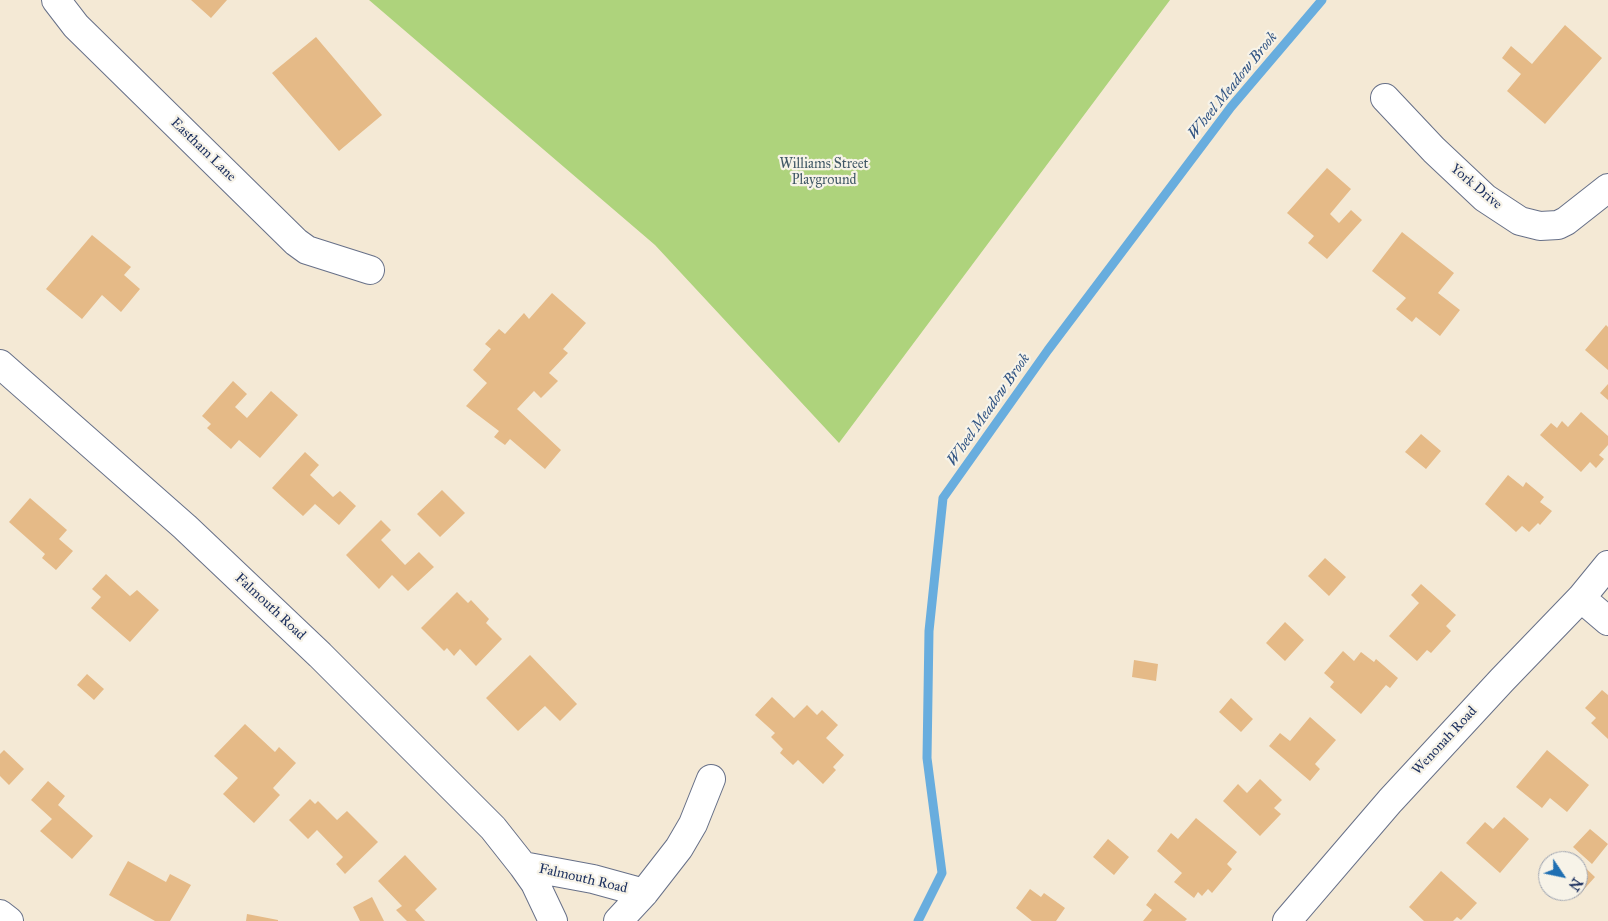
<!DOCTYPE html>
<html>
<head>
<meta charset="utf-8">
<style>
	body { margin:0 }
	#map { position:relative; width:1608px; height:921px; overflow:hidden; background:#f4e9d5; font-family:"IM FELL Great Primer",serif }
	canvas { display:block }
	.north { position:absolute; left:1538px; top:851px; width:50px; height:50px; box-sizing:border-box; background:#f7f3e8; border:1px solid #9fa5b1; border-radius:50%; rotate:124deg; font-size:14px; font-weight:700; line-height:20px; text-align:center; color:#1b2f5e }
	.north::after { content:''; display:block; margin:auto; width:18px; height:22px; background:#1f6fb2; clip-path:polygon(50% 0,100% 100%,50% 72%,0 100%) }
</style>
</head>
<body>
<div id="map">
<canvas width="1608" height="921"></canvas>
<div class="north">N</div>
</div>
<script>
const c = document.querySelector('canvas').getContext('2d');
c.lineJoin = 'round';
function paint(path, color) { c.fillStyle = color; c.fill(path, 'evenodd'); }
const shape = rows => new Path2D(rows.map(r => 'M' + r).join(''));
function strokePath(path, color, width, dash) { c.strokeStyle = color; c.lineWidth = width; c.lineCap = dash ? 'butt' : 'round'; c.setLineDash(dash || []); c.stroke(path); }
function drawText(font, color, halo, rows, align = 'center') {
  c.font = font + ' "IM FELL Great Primer",serif'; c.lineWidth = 4.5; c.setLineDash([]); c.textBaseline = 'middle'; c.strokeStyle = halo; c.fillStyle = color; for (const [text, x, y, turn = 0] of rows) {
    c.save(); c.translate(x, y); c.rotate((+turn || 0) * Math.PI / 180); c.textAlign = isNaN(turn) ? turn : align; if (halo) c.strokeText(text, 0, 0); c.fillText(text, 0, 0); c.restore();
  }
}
paint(shape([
	[369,0,1170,0,839,443,655,245]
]), '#aed37c');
strokePath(shape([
	[918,921,942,873,927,758,929,631,943,498,1048,350,1231,107,1322,0]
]), '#68adde', 9);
paint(shape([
	[191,0,227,0,211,18],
	[1565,25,1602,58,1545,124,1507,91,1521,74,1502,58,1511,46,1532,64],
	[316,37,382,115,339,151,272,73],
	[1327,168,1351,189,1330,214,1339,223,1351,210,1362,220,1327,259,1308,243,1314,236,1287,213],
	[1402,232,1454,273,1438,293,1460,310,1440,336,1416,317,1412,322,1396,309,1406,298,1372,271],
	[92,235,131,267,124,275,140,289,121,312,102,295,82,319,46,289],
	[552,293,586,323,563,349,568,353,549,373,558,381,541,398,534,391,517,409,561,450,545,469,510,439,505,445,494,437,499,431,466,406,487,383,473,370,491,349,485,344,499,329,505,334,524,313,529,319],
	[1606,325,1608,327,1608,370,1585,350],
	[233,381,247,394,235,407,247,418,271,391,298,415,260,458,239,440,231,449,207,428,211,424,202,416],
	[1608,384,1608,400,1600,393],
	[1581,412,1608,436,1608,445,1599,455,1604,459,1596,468,1590,462,1581,472,1540,435,1551,423,1557,428,1562,421,1568,427],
	[1421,434,1441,451,1426,469,1405,452],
	[305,452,319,465,310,475,333,497,340,491,356,506,339,525,315,504,303,516,272,488],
	[1508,475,1523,487,1526,482,1544,497,1540,502,1552,511,1540,525,1538,523,1529,532,1522,526,1516,532,1485,504],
	[442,490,465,513,440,537,417,514],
	[30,498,67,530,59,539,73,551,56,570,42,558,45,554,9,522],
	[381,520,391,530,381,540,405,565,419,552,434,567,408,591,392,575,379,589,346,555],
	[1325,558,1346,577,1329,596,1308,576],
	[106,574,130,596,137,590,159,610,130,642,91,608,101,597,92,589],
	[1421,584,1456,615,1446,626,1451,631,1431,653,1427,650,1417,661,1389,636,1419,603,1411,595],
	[457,592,468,603,471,600,489,619,486,623,502,639,476,666,460,649,454,656,447,648,444,651,421,628],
	[1285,622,1304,640,1285,661,1266,643],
	[1343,651,1354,661,1361,652,1374,662,1376,659,1398,678,1390,688,1386,685,1361,714,1330,687,1334,682,1324,673],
	[530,655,577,704,560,721,545,706,518,731,486,698],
	[1134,660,1158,664,1156,681,1132,677],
	[87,674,104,689,94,700,77,685],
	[1602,690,1608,695,1608,739,1591,723,1596,718,1585,708],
	[772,697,794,718,807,705,817,715,822,710,838,725,826,738,844,755,833,767,836,770,823,784,798,760,793,765,780,753,783,749,771,737,775,733,755,715],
	[1231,698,1253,719,1241,732,1219,712],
	[1310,717,1336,740,1315,764,1320,769,1310,781,1269,746,1280,733,1290,741],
	[245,724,275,752,279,747,296,763,273,788,280,795,254,823,223,794,238,778,214,756],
	[4,750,24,769,9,785,0,776,0,754],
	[1547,750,1589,785,1567,812,1550,798,1542,808,1516,787],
	[1260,779,1282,800,1274,808,1281,814,1260,836,1223,801,1238,784,1247,793],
	[48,781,65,796,58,805,93,836,72,859,40,831,52,819,31,800],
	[310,799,315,804,318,801,337,820,347,811,378,842,345,874,336,864,343,857,317,830,308,839,289,820],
	[1504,817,1529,839,1500,873,1466,843,1485,822,1493,829],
	[1196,818,1237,852,1227,864,1232,869,1212,893,1208,889,1202,896,1198,892,1194,898,1174,882,1182,873,1157,851,1171,833,1178,839],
	[1590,829,1608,844,1592,864,1573,847],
	[1108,839,1129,857,1114,875,1093,857],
	[405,855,437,889,415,910,425,921,407,921,396,910,402,906,378,881],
	[1575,858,1595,877,1578,896,1573,891,1578,891,1578,861,1573,861],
	[128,861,166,882,170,874,191,885,170,921,155,921,109,895],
	[1441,871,1477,903,1461,920,1457,917,1453,921,1424,921,1409,907],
	[1030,889,1041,897,1044,893,1065,908,1056,921,1032,921,1016,908],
	[1155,893,1187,919,1185,921,1143,921,1152,910,1146,905],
	[372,897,384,921,360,921,353,907],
	[247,914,278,920,278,921,246,921]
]), '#e5ba87');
const minor = shape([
	[56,0,76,26,296,242,307,250,370,270],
	[1385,98,1434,150,1485,198,1520,221,1540,226,1558,225,1566,221,1608,188],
	[0,364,185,527,320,655,493,828,523,866,593,879,644,893],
	[1581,598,1608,621],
	[523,866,535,883,553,921],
	[0,914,9,921],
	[618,921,644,893,679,848,693,824,711,779],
	[1287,921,1390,801,1502,680,1581,598,1608,565]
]);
strokePath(minor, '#677088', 30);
strokePath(minor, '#fff', 28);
drawText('14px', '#1b2f5e', '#f7f3e8', [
	["Eastham Lane",203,150,44],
	["York Drive",1476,187,40],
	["Falmouth Road",270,607,43],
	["Wenonah Road",1445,741,-47],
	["Falmouth Road",583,879,13]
]);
drawText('14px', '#405866', '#f7f3e8', [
	["Williams Street",824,165],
	["Playground",824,181]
]);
drawText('italic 15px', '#325584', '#f7f3e8', [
	["Wheel Meadow Brook",1233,86,-51],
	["Wheel Meadow Brook",989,410,-55]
]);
</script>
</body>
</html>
